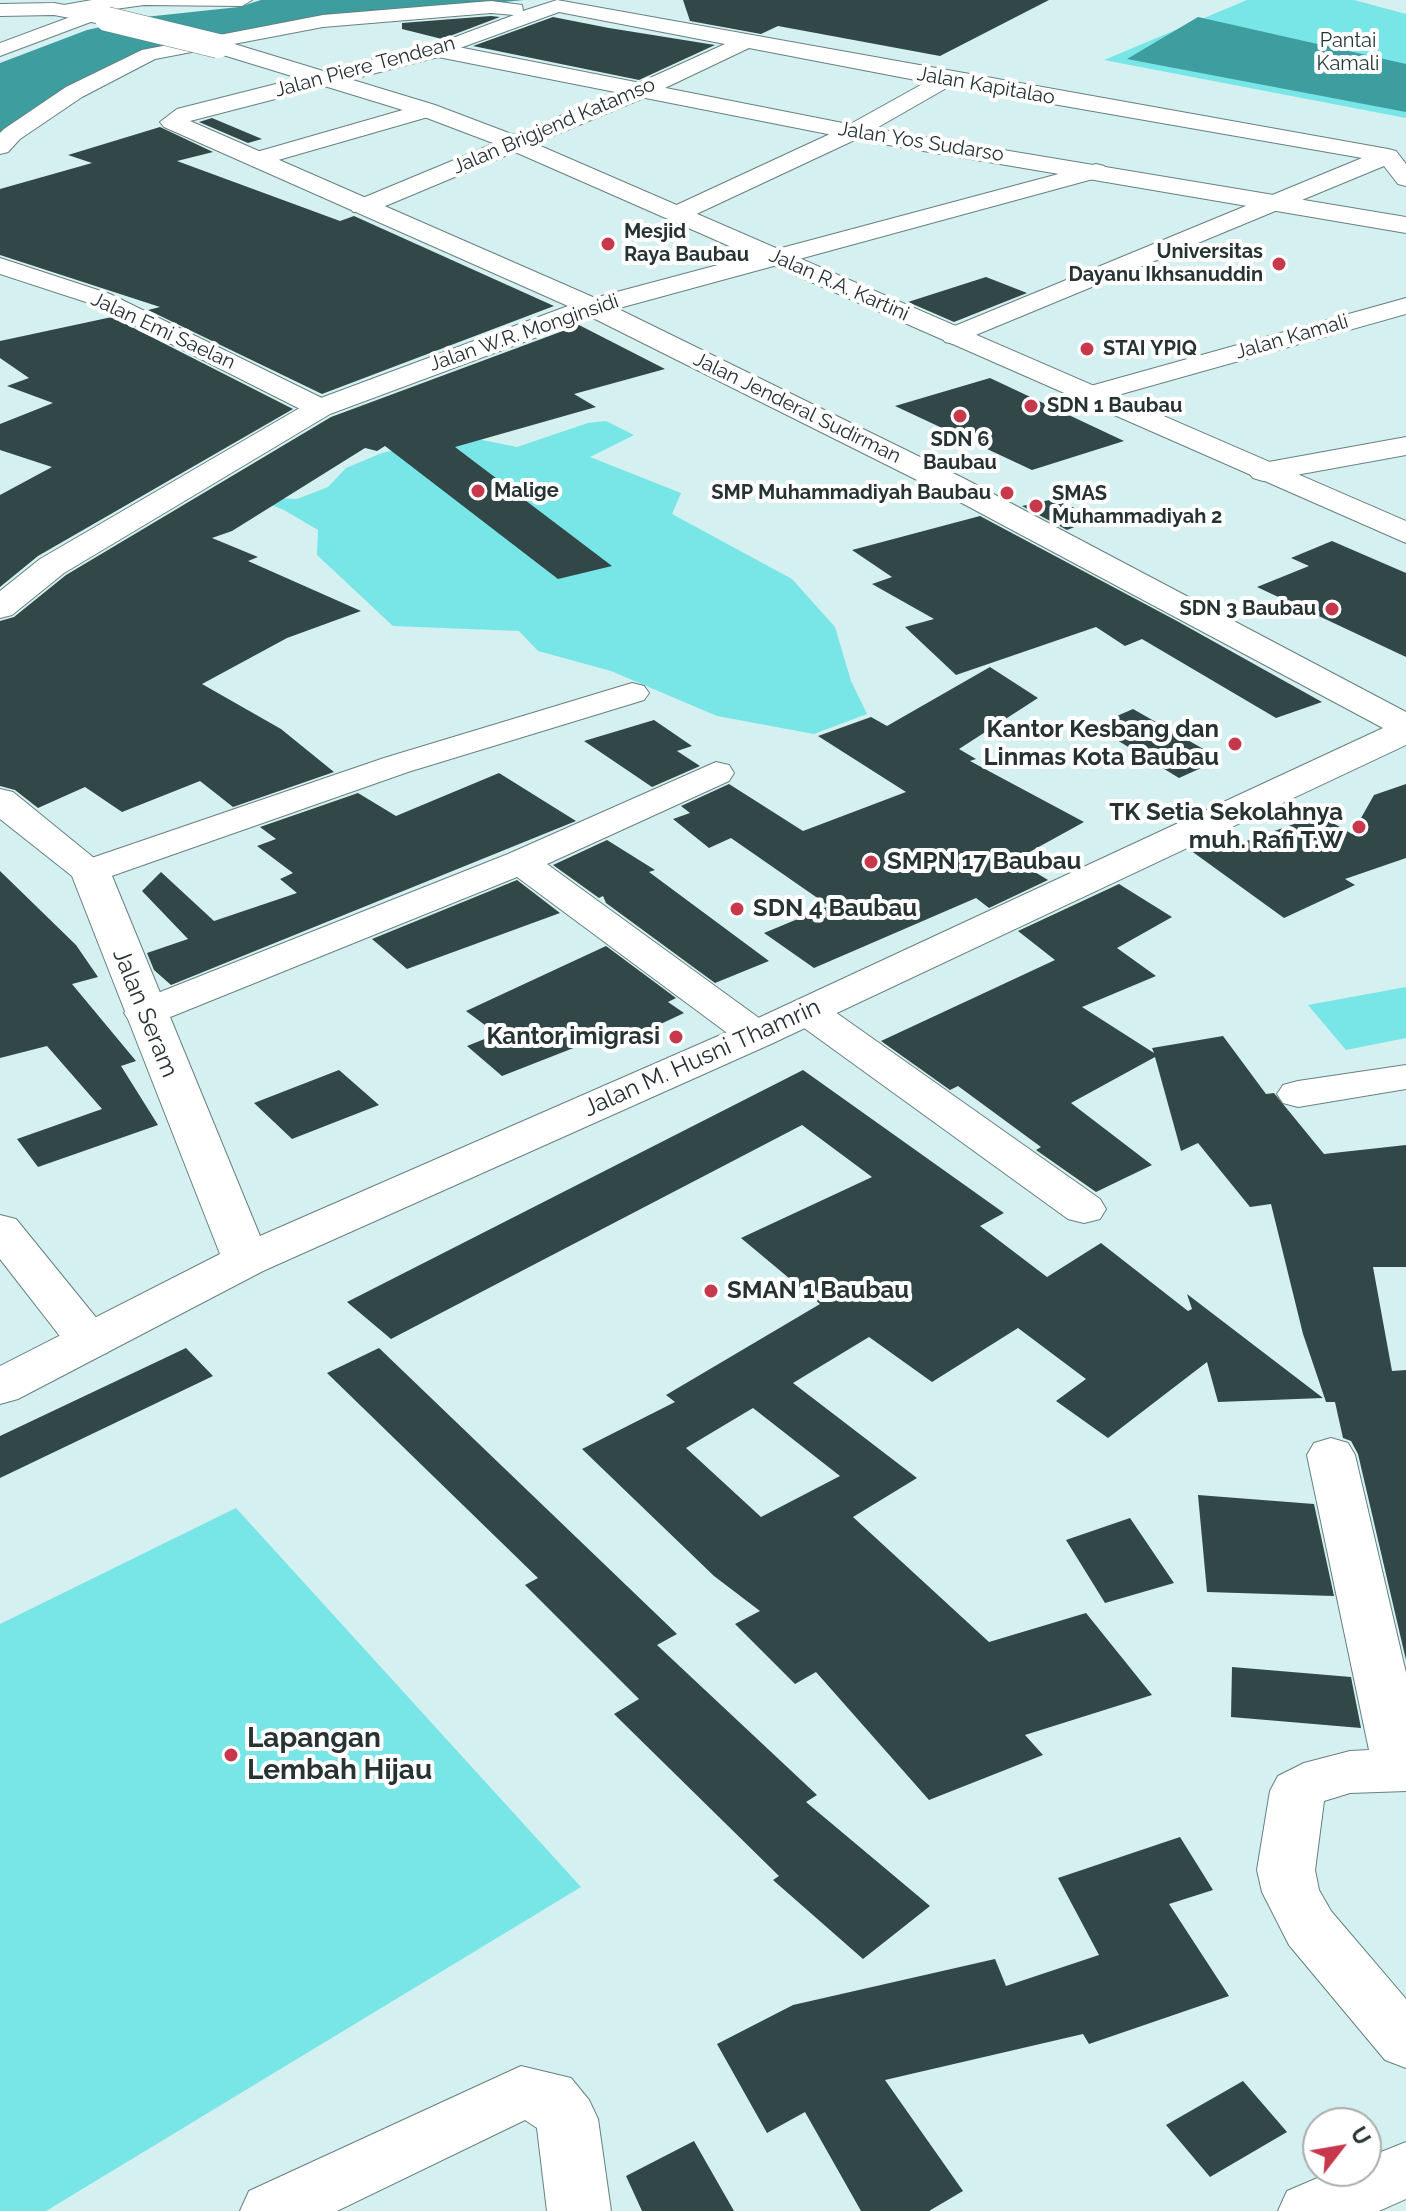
<!DOCTYPE html>
<html>
<head>
<meta charset="utf-8">
<style>
	body { margin:0 }
	#map { position:relative; width:1406px; height:2211px; overflow:hidden; background:#d5f0f0; font-family:Raleway,sans-serif }
	canvas { display:block }
	.north { position:absolute; left:1302px; top:2107px; width:80px; height:80px; box-sizing:border-box; background:#fff; border:2px solid #a9adad; border-radius:50%; rotate:59deg; font-size:22px; font-weight:700; line-height:32px; text-align:center; color:#273232 }
	.north::after { content:''; display:block; margin:auto; width:28px; height:36px; background:#c8384d; clip-path:polygon(50% 0,100% 100%,50% 72%,0 100%) }
</style>
</head>
<body>
<div id="map">
<canvas width="1406" height="2211"></canvas>
<div class="north">U</div>
</div>
<script>
const c = document.querySelector('canvas').getContext('2d');
c.lineJoin = 'round';
function paint(path, color) { c.fillStyle = color; c.fill(path, 'evenodd'); }
const shape = rows => new Path2D(rows.map(r => 'M' + r).join(''));
function strokePath(path, color, width, dash) { c.strokeStyle = color; c.lineWidth = width; c.lineCap = dash ? 'butt' : 'round'; c.setLineDash(dash || []); c.stroke(path); }
function drawText(font, color, halo, rows, align = 'center') {
  c.font = font + ' Raleway,sans-serif'; c.lineWidth = 8; c.setLineDash([]); c.textBaseline = 'middle'; c.strokeStyle = halo; c.fillStyle = color; for (const [text, x, y, turn = 0] of rows) {
    c.save(); c.translate(x, y); c.rotate((+turn || 0) * Math.PI / 180); c.textAlign = isNaN(turn) ? turn : align; if (halo) c.strokeText(text, 0, 0); c.fillText(text, 0, 0); c.restore();
  }
}
paint(shape([
	[1247,0,1354,0,1406,14,1406,118,1104,60],
	[606,421,634,435,590,457,681,493,672,514,792,579,835,627,851,681,867,714,814,734,717,716,611,671,538,651,519,631,393,626,317,555,318,530,284,510,251,497,297,499,328,487,346,468,382,453,462,436,517,447,588,423],
	[1406,987,1406,1038,1346,1050,1308,1005],
	[236,1508,581,1887,46,2211,0,2211,0,1624]
]), '#78e5e7');
paint(shape([
	[261,0,524,0,299,22,145,52,92,77,0,133,0,63,87,30,145,17,239,7],
	[1198,17,1406,64,1406,112,1127,59]
]), '#3e9d9f');
paint(shape([
	[683,0,1049,0,940,56,778,26,761,34,690,21],
	[491,16,500,17,442,39,402,29,402,23],
	[553,17,609,28,715,45,639,80,473,46],
	[212,118,262,139,248,143,199,122],
	[160,127,213,152,177,161,340,221,354,216,554,306,322,394,148,310,160,307,0,255,0,189,92,163,68,155],
	[986,277,1027,293,954,322,908,302],
	[112,317,293,409,38,556,0,587,0,495,52,467,0,450,0,424,53,403,7,386,29,378,0,358,0,341],
	[579,325,665,369,574,394,596,407,455,447,612,566,558,579,385,446,377,451,365,448,232,531,212,538,258,557,248,561,361,611,287,638,202,684,281,729,334,772,233,807,200,781,122,812,85,787,38,808,15,790,0,786,0,621,14,617,66,575,331,417],
	[990,378,1124,441,1032,470,895,406],
	[1054,499,1097,518,1067,530,1022,506],
	[980,516,1177,621,1322,702,1276,718,1142,639,1125,646,1096,627,956,675,905,627,934,619,872,584,892,577,852,550],
	[1332,541,1406,573,1406,657,1257,587,1309,566,1291,558],
	[990,667,1038,698,959,749,976,759,970,761,1084,822,1015,860,1048,880,989,908,976,898,814,968,764,933,829,906,731,838,709,848,673,819,690,813,681,806,729,784,803,831,906,792,818,736,871,717,887,726],
	[1133,709,1221,759,1179,778,1094,726],
	[654,720,692,746,677,751,700,766,652,787,584,741],
	[499,773,576,821,171,985,154,970,147,953,188,939,142,891,161,872,214,921,297,893,280,879,293,873,257,846,276,839,260,827,358,793,396,816],
	[1406,784,1406,858,1345,879,1355,885,1284,918,1190,850,1230,835,1241,843,1319,815,1352,834,1374,795],
	[607,840,655,870,649,872,769,961,715,983,606,903,603,896,599,898,553,865],
	[0,871,76,945,98,977,72,984,136,1061,121,1066,158,1125,38,1167,17,1139,102,1109,47,1046,0,1058],
	[517,880,560,913,407,969,372,939],
	[1119,884,1172,917,1117,948,1156,976,1082,1007,1154,1053,1152,1048,1223,1036,1266,1094,1274,1093,1324,1154,1406,1145,1406,1267,1373,1267,1392,1371,1406,1370,1406,1660,1358,1454,1351,1441,1343,1438,1335,1402,1326,1402,1303,1334,1271,1204,1250,1207,1198,1143,1181,1151,1155,1057,1071,1103,1152,1165,1096,1192,1036,1150,1041,1147,958,1086,950,1090,881,1041,1055,960,1018,931],
	[606,946,676,998,668,1002,684,1013,633,1037,622,1029,502,1076,467,1046,497,1034,466,1011],
	[339,1070,379,1105,292,1139,254,1103],
	[803,1070,1004,1213,980,1226,1047,1277,1101,1243,1188,1311,1192,1309,1187,1294,1323,1398,1218,1402,1207,1362,1108,1438,1056,1401,1086,1379,1018,1328,932,1382,869,1337,793,1383,917,1478,853,1517,989,1642,1086,1613,1152,1695,1025,1735,1043,1755,929,1800,816,1672,795,1684,735,1624,760,1611,714,1576,582,1449,675,1402,666,1395,820,1304,741,1238,872,1177,802,1125,391,1339,347,1302],
	[753,1408,840,1476,761,1517,686,1448],
	[186,1348,213,1376,0,1478,0,1436],
	[379,1348,677,1634,657,1645,817,1795,806,1802,930,1906,863,1959,773,1880,779,1876,614,1714,639,1699,525,1585,538,1578,327,1373],
	[1198,1495,1314,1504,1334,1596,1207,1592],
	[1130,1518,1174,1583,1105,1603,1066,1540],
	[1232,1667,1351,1677,1361,1728,1231,1717],
	[1180,1837,1213,1890,1169,1904,1229,1996,1089,2044,1083,2034,885,2080,963,2191,929,2211,861,2211,805,2112,767,2133,717,2044,793,2005,995,1959,1006,1986,1099,1955,1058,1878],
	[1243,2081,1287,2132,1210,2177,1166,2125],
	[694,2141,734,2211,642,2211,626,2176]
]), '#314748');
const street = shape([
	[557,0,1388,149,1396,151,1406,164,1406,186,1398,184,1384,166,954,344,945,342,941,336,945,330,1362,158,950,86,861,137,688,218,670,218,667,213,670,208,845,127,926,82,749,48,646,97,371,212,353,212,350,207,353,202,630,87,725,44,559,12,438,56,431,54,428,50,431,46,514,15,491,13,323,27,155,59,82,97,20,139,8,152,0,154,0,133,4,129,66,87,142,50,323,15,491,1,522,5,523,11,557,0],
	[89,10,99,16,96,20,0,56,0,43,89,10],
	[427,103,438,110,435,115,254,167,242,160,246,155,427,103],
	[1096,164,1104,166,1108,171,1104,176,601,313,592,315,579,307,583,301,1096,164],
	[0,258,110,294,330,402,334,408,330,414,310,414,92,304,0,274,0,258],
	[1406,298,1406,314,1086,404,1076,402,1072,396,1076,390,1406,298],
	[1406,437,1406,455,1263,481,1253,478,1248,472,1253,466,1263,463,1406,437],
	[632,683,644,686,649,693,644,700,408,772,103,879,90,882,77,879,71,871,77,863,384,758,632,683],
	[716,762,729,765,734,773,729,781,547,864,770,1026,776,1035,770,1044,756,1047,742,1044,517,877,158,1022,144,1025,130,1022,124,1013,130,1004,508,854,716,762],
	[807,999,821,1002,1100,1199,1106,1209,1100,1219,1084,1223,1068,1219,793,1020,787,1011,793,1002,807,999],
	[1406,1065,1406,1089,1298,1107,1283,1103,1277,1094,1283,1085,1298,1081,1406,1065],
	[0,1215,16,1219,107,1331,113,1342,107,1353,90,1357,73,1353,0,1259,0,1215],
	[1331,1438,1348,1443,1355,1455,1406,1673,1406,1791,1350,1793,1324,1801,1315,1870,1319,1890,1331,1911,1406,1999,1406,2068,1385,2060,1289,1945,1262,1892,1257,1870,1270,1791,1278,1776,1304,1763,1350,1751,1369,1750,1307,1455,1314,1443,1331,1438],
	[521,2066,571,2078,589,2100,598,2119,611,2211,547,2211,537,2128,525,2120,337,2211,240,2211,249,2191,521,2066],
	[1406,2142,1406,2199,1379,2211,1278,2211,1287,2191,1334,2171,1366,2171,1366,2158,1406,2142]
]);
const secondary = shape([
	[92,0,252,0,242,6,144,5,65,16,54,10,58,6,92,0],
	[438,43,853,125,1406,217,1406,233,853,139,438,57,190,121,602,301,965,479,1406,712,1406,745,771,1044,263,1271,18,1399,0,1404,0,1366,220,1254,72,876,0,819,0,789,13,792,110,871,260,1236,741,1026,1383,728,943,493,591,317,330,414,64,573,12,615,0,618,0,591,40,559,310,402,568,306,164,127,160,122,177,109,438,43]
]);
const highway = shape([
	[54,3,115,14,118,19,107,25,54,15,0,16,0,4,54,3],
	[218,39,435,105,522,138,1406,521,1406,543,506,148,419,115,210,51,207,46,210,41,218,39]
]);
strokePath(street, '#678080', 2);
strokePath(secondary, '#678080', 2);
strokePath(highway, '#678080', 2);
paint(street, '#fff');
paint(secondary, '#fff');
paint(highway, '#fff');
const highwayBridge = shape([
	[107,19,218,46]
]);
strokePath(highwayBridge, '#678080', 25, []);
strokePath(highwayBridge, '#fff', 24);
for (const [x, y, r, color] of [
	[608,244,8,"#c8384d"],
	[1279,264,8,"#c8384d"],
	[1087,349,8,"#c8384d"],
	[1031,406,8,"#c8384d"],
	[960,416,8,"#c8384d"],
	[478,491,8,"#c8384d"],
	[1007,493,8,"#c8384d"],
	[1036,506,8,"#c8384d"],
	[1332,609,8,"#c8384d"],
	[1235,744,8,"#c8384d"],
	[1359,827,8,"#c8384d"],
	[871,862,8,"#c8384d"],
	[737,909,8,"#c8384d"],
	[676,1037,8,"#c8384d"],
	[711,1291,8,"#c8384d"],
	[231,1755,8,"#c8384d"]
]) { const dot = new Path2D(); dot.arc(x, y, r, 0, 2 * Math.PI); c.fillStyle = color; c.fill(dot); strokePath(dot, '#fff', 3); }
drawText('20px', '#1f3535', '#fff', [
	["Pantai",1348,41],
	["Kamali",1348,64]
]);
drawText('20px', '#273232', '#fff', [
	["Jalan Piere Tendean",365,67,-15],
	["Jalan Kapitalao",986,86,10],
	["Jalan Brigjend Katamso",554,126,-23],
	["Jalan Yos Sudarso",921,142,9],
	["Jalan R.A. Kartini",839,285,24],
	["Jalan Emi Saelan",163,331,25],
	["Jalan W.R. Monginsidi",524,333,-19],
	["Jalan Kamali",1292,337,-16],
	["Jalan Jenderal Sudirman",797,408,26]
]);
drawText('bold 20px', '#273232', '#fff', [
	["Mesjid",624,232],
	["Raya Baubau",624,255],
	["Universitas",1263,252,"right"],
	["Dayanu Ikhsanuddin",1263,275,"right"],
	["STAI YPIQ",1103,349],
	["SDN 1 Baubau",1047,406],
	["SDN 6",960,440,"center"],
	["Baubau",960,463,"center"],
	["Malige",494,491],
	["SMP Muhammadiyah Baubau",991,493,"right"],
	["SMAS",1052,494],
	["Muhammadiyah 2",1052,517],
	["SDN 3 Baubau",1316,609,"right"]
], 'left');
drawText('bold 24px', '#273232', '#fff', [
	["Kantor Kesbang dan",1219,730],
	["Linmas Kota Baubau",1219,758],
	["TK Setia Sekolahnya",1343,813],
	["muh. Rafi T.W",1343,841],
	["SMPN 17 Baubau",887,862,"left"],
	["SDN 4 Baubau",753,909,"left"],
	["Kantor imigrasi",660,1037],
	["SMAN 1 Baubau",727,1291,"left"]
], 'right');
drawText('24px', '#273232', '#fff', [
	["Jalan Seram",145,1013,68],
	["Jalan M. Husni Thamrin",702,1058,-24]
]);
drawText('bold 28px', '#273232', '#fff', [
	["Lapangan",247,1739],
	["Lembah Hijau",247,1771]
], 'left');
</script>
</body>
</html>
